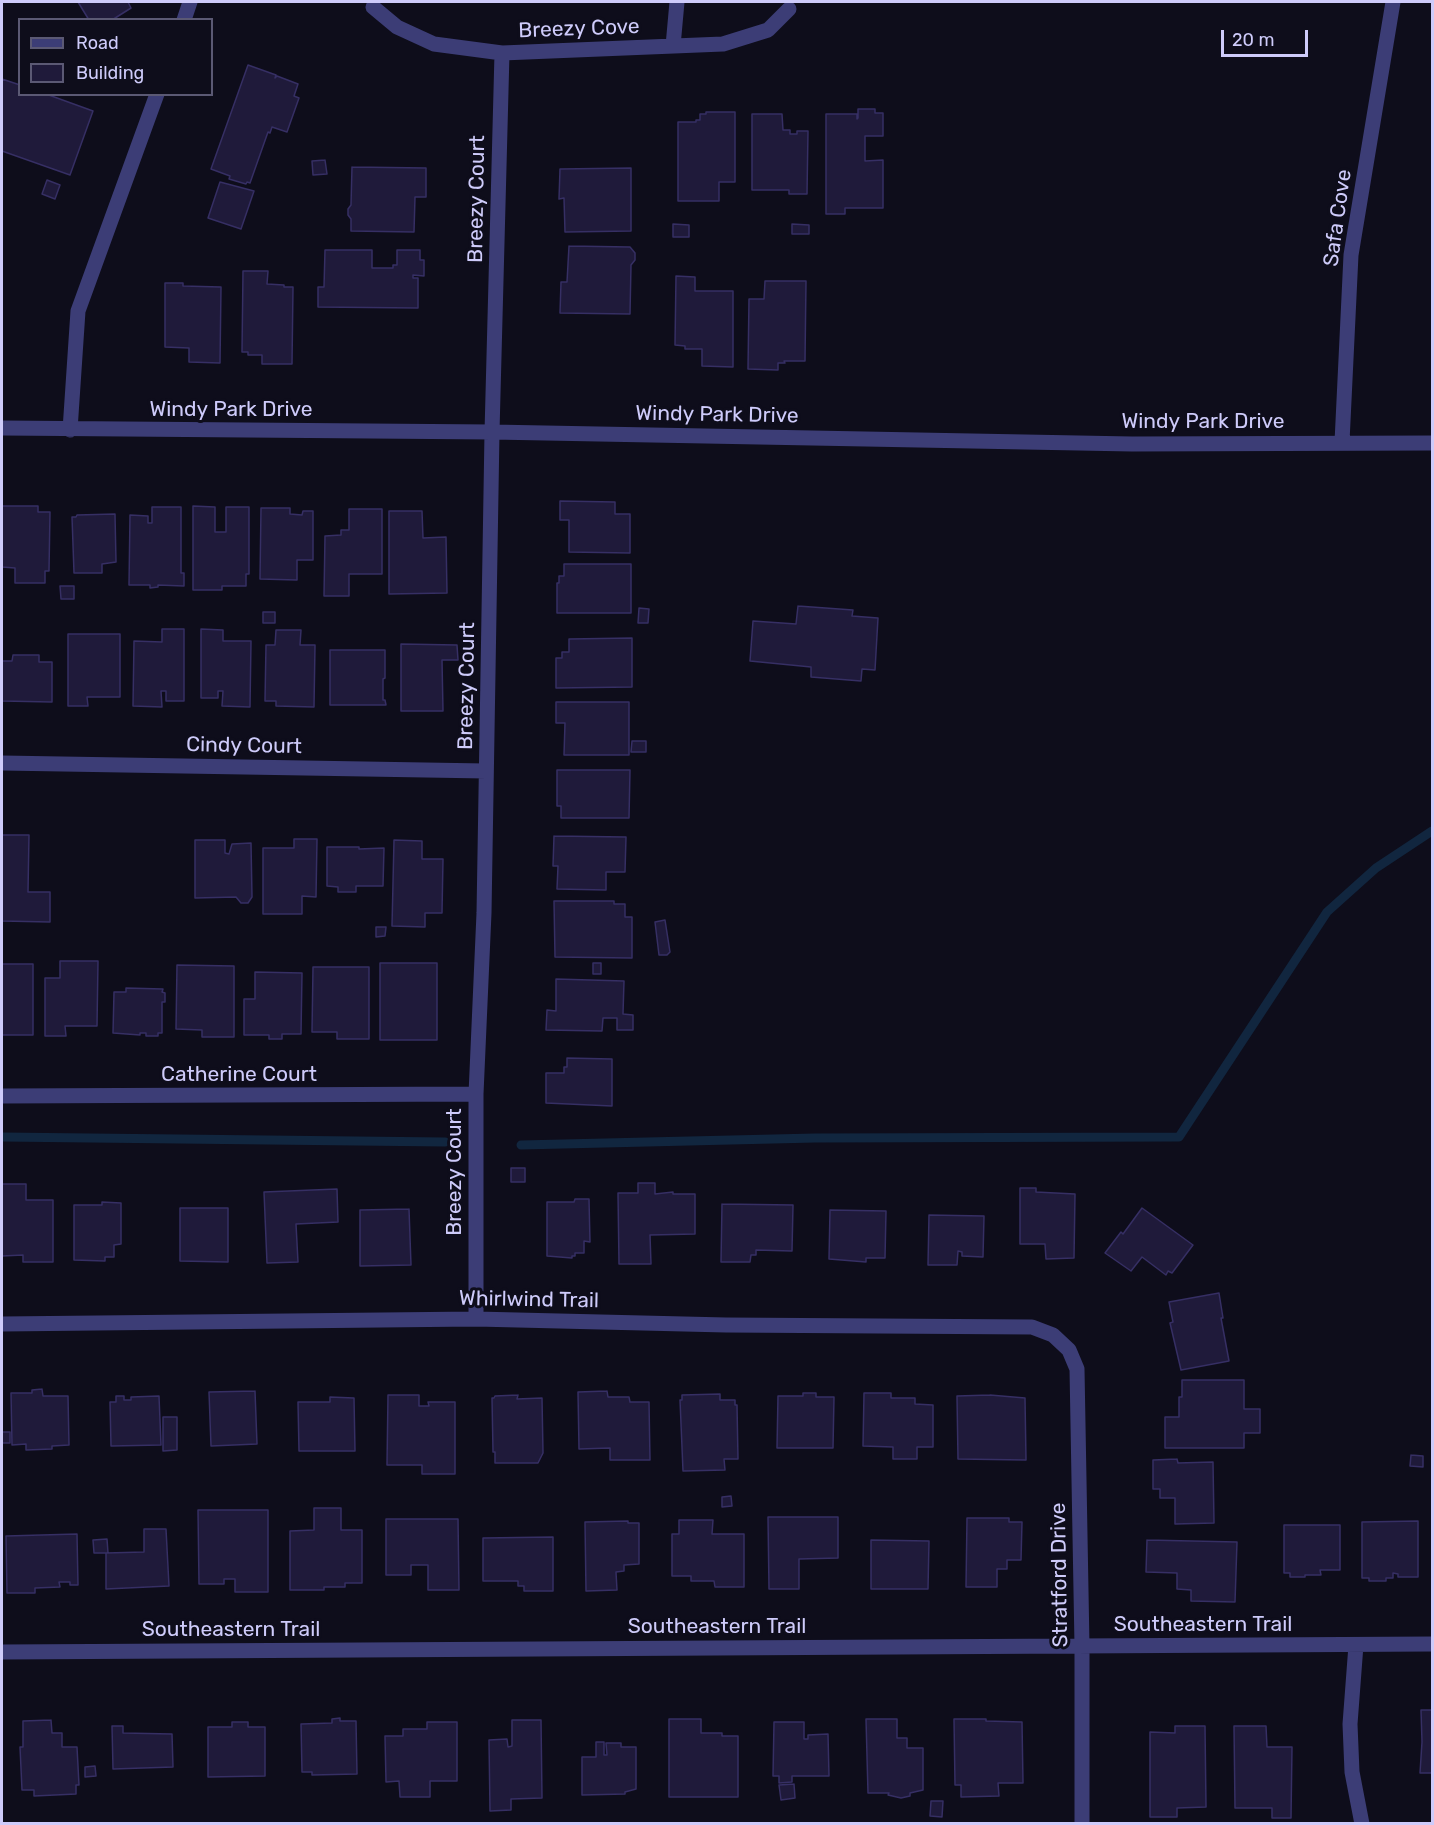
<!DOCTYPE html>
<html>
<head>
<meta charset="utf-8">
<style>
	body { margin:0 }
	#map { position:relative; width:1434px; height:1825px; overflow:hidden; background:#0e0d1b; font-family:Rubik,sans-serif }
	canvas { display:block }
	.frame { position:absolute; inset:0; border:3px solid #cecbfa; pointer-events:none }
	.legend { position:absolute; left:18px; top:18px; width:195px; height:78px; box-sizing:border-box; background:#0e0d1b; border:2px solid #5b5974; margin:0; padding:8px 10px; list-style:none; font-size:18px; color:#cecbfa }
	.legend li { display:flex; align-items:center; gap:12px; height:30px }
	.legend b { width:30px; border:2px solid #5b5974 }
	.scale { position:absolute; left:1221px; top:30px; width:87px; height:27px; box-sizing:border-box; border:3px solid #cecbfa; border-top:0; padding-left:8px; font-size:18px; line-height:21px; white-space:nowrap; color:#cecbfa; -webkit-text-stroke:4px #0e0d1b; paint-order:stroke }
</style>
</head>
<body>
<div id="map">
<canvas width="1434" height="1825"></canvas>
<div class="frame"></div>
<ul class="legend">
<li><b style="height:8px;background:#3c3d76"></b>Road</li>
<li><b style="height:16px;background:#1f1a3a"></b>Building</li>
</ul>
<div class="scale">20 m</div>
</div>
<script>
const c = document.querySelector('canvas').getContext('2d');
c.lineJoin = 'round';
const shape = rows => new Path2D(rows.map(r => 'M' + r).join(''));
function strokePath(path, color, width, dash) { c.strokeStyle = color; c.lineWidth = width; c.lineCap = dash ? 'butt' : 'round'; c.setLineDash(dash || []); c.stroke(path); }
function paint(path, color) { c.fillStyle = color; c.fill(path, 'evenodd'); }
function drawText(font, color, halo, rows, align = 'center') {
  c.font = font + ' Rubik,sans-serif'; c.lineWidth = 6; c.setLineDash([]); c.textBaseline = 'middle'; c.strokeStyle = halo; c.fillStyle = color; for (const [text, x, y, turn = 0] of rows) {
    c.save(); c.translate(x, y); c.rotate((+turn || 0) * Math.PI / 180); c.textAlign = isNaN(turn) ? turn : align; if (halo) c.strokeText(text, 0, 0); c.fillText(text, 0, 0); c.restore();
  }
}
strokePath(shape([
	[2,1137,445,1142],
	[521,1145,815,1138,1179,1137,1327,912,1376,868,1432,831]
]), '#11263f', 9);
const building = shape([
	[78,2,128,2,131,8,112,20,89,20,78,2],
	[248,65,276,75,275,78,277,76,298,84,294,96,299,98,287,132,272,127,270,133,268,132,250,183,247,182,246,184,229,179,230,176,211,169,248,65],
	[2,79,20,85,20,94,46,94,93,111,70,175,2,151,2,79],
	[858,109,875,109,875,113,883,113,883,136,865,136,865,161,883,160,883,208,845,208,845,214,826,214,826,114,857,114,857,119,858,118,858,109],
	[706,112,735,112,735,182,719,182,719,201,678,201,678,122,696,122,696,120,700,120,700,114,706,114,706,112],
	[752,114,782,114,783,130,790,130,790,134,797,134,797,131,808,131,807,194,789,194,789,190,752,190,752,114],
	[325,160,327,174,313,175,312,161,325,160],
	[352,167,426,168,426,197,415,197,414,232,351,231,351,219,348,215,348,209,351,205,352,167],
	[631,168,631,231,565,232,564,198,559,199,560,169,631,168],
	[47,180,60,185,55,199,42,194,47,180],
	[220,182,254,191,241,229,208,218,220,182],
	[673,224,689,225,689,237,673,237,673,224],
	[792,224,809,225,809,234,792,234,792,224],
	[569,246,630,247,635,253,635,260,631,265,630,314,560,313,561,282,567,282,569,246],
	[325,250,372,250,372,268,393,268,393,265,397,265,397,250,420,250,420,260,424,260,424,276,413,275,413,278,418,278,418,308,318,307,318,287,324,287,325,250],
	[243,271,268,271,267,284,284,285,284,287,293,287,292,364,262,364,262,355,248,355,248,352,242,352,243,271],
	[676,276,695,277,695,291,733,291,733,367,702,366,702,349,685,349,685,346,675,345,676,276],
	[765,281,806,281,805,361,784,361,785,363,778,363,778,370,748,369,749,299,764,299,765,281],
	[165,283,183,283,183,286,221,287,220,363,189,362,189,348,165,347,165,283],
	[560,501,615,502,615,514,630,514,630,553,569,552,569,520,560,520,560,501],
	[2,506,38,506,38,512,50,512,49,571,45,571,45,583,15,583,15,568,2,567,2,506],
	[193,506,215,507,215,532,226,532,226,507,249,507,249,574,246,574,246,586,222,586,222,590,193,590,193,506],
	[152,507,181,507,181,573,184,573,184,586,158,585,158,587,150,588,150,585,129,585,130,515,148,516,148,523,152,523,152,507],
	[261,508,290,508,290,514,302,515,303,511,313,511,313,560,297,560,297,580,260,579,261,508],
	[349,509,382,509,382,574,349,574,349,596,324,596,325,536,341,535,341,530,349,530,349,509],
	[389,511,422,511,423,538,446,537,447,593,389,594,389,511],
	[115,514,116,562,102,564,102,573,74,573,72,517,76,517,77,515,115,514],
	[564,564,631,564,631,613,557,613,557,583,559,583,559,576,564,576,564,564],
	[60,586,74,586,74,599,61,599,60,586],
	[798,606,853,610,852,616,878,618,875,670,862,669,861,681,811,677,811,667,750,661,753,621,796,624,798,606],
	[639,608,649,609,648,623,638,623,639,608],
	[263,612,275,612,275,623,263,623,263,612],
	[162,629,184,629,184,701,166,701,166,691,161,691,162,707,133,706,134,641,162,642,162,629],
	[201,629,223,630,223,641,251,641,250,707,222,706,223,691,218,691,218,698,201,698,201,629],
	[276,630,301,630,300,645,315,645,314,707,276,706,276,701,265,701,266,645,275,645,276,630],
	[68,634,120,634,120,697,87,697,88,706,68,706,68,634],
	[632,638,632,687,556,688,556,658,562,658,562,652,569,652,569,639,632,638],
	[401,644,457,645,458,660,442,660,443,711,401,711,401,644],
	[330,650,385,650,385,678,383,679,383,700,385,700,386,705,330,705,330,650],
	[13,655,39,655,39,662,52,662,52,702,2,701,2,661,12,661,13,655],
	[556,702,629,702,629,755,564,755,565,723,556,723,556,702],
	[632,741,646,741,646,752,631,752,632,741],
	[557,770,630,770,629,818,561,818,561,806,557,806,557,770],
	[2,835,29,835,28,892,50,892,50,922,2,921,2,835],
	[554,836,626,837,625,872,606,872,606,890,557,889,558,866,553,866,554,836],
	[294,839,317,839,316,897,302,896,302,914,263,914,263,848,294,848,294,839],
	[195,840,225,840,225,853,229,854,232,844,251,843,252,897,248,903,241,903,236,897,195,898,195,840],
	[394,840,422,841,422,859,443,859,442,913,425,913,425,927,392,926,394,840],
	[327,847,359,847,359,849,384,848,383,886,356,886,356,892,338,892,338,887,327,886,327,847],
	[554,901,614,901,614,904,625,904,625,917,632,917,632,958,555,957,554,901],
	[665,920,670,952,667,955,659,955,655,922,665,920],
	[376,927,386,927,385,936,376,937,376,927],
	[60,961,98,961,97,1026,65,1026,66,1036,45,1036,45,978,60,978,60,961],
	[380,963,437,963,437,1040,380,1040,380,963],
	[593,963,601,963,601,974,593,974,593,963],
	[2,964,33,964,33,1035,2,1035,2,964],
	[177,965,234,966,234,1037,202,1037,202,1030,176,1029,177,965],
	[313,967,369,967,369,1039,337,1039,337,1032,312,1032,313,967],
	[255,972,302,973,301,1034,282,1034,282,1039,269,1039,269,1035,244,1035,244,999,255,999,255,972],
	[556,979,624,981,623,1014,633,1015,633,1030,617,1030,617,1018,603,1018,602,1031,546,1030,547,1010,556,1011,556,979],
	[126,988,163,989,162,992,165,993,165,1002,162,1002,162,1033,158,1033,158,1036,146,1036,146,1033,140,1033,140,1035,113,1033,114,992,126,992,126,988],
	[567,1058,612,1059,612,1106,546,1103,546,1073,564,1073,564,1067,567,1067,567,1058],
	[511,1168,525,1168,525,1182,511,1182,511,1168],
	[638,1183,655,1183,655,1194,673,1192,673,1194,695,1194,695,1234,650,1235,651,1264,619,1264,618,1193,638,1193,638,1183],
	[2,1184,26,1184,26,1200,53,1200,53,1262,23,1262,23,1255,2,1256,2,1184],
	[1020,1188,1036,1188,1036,1192,1075,1194,1074,1258,1046,1259,1045,1244,1020,1244,1020,1188],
	[337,1189,338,1222,296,1224,298,1262,267,1263,264,1192,337,1189],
	[575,1199,589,1199,590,1242,584,1241,584,1253,575,1253,575,1256,572,1256,572,1258,547,1256,547,1202,574,1202,575,1199],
	[102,1202,121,1203,121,1244,114,1245,114,1257,105,1257,105,1261,74,1260,74,1205,102,1205,102,1202],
	[722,1204,793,1205,792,1251,756,1250,756,1255,751,1255,750,1262,721,1262,722,1204],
	[180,1208,228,1208,228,1262,180,1261,180,1208],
	[1142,1208,1193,1245,1172,1273,1168,1271,1166,1275,1142,1257,1131,1271,1105,1253,1121,1232,1123,1234,1142,1208],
	[409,1209,411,1265,360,1266,360,1210,409,1209],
	[830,1210,886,1211,885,1258,866,1258,866,1262,829,1259,830,1210],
	[929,1215,984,1216,983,1257,962,1256,962,1252,958,1251,957,1265,928,1265,929,1215],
	[1219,1293,1223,1318,1221,1318,1229,1361,1181,1370,1170,1323,1173,1322,1169,1302,1219,1293],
	[1182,1380,1244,1380,1244,1409,1260,1409,1260,1433,1244,1433,1244,1448,1165,1448,1165,1417,1179,1417,1179,1397,1182,1397,1182,1380],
	[42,1389,43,1396,68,1396,69,1445,52,1446,52,1449,26,1450,26,1444,12,1445,11,1393,32,1393,32,1390,42,1389],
	[255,1391,257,1444,211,1446,209,1392,255,1391],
	[607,1391,608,1397,629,1397,630,1402,649,1402,650,1460,610,1460,610,1448,579,1449,578,1392,607,1391],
	[803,1393,816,1393,816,1397,834,1397,833,1448,777,1448,778,1396,803,1396,803,1393],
	[864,1393,891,1393,891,1398,915,1398,915,1404,933,1405,933,1447,917,1447,917,1459,893,1459,893,1447,863,1446,864,1393],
	[720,1394,720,1400,735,1400,735,1405,737,1405,738,1459,724,1459,725,1470,683,1471,680,1400,682,1400,682,1395,720,1394],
	[388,1395,419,1395,419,1406,429,1406,428,1402,455,1402,455,1474,422,1474,422,1465,387,1465,388,1395],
	[518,1395,517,1399,542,1398,543,1453,538,1463,495,1463,495,1452,493,1452,492,1398,494,1398,495,1396,518,1395],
	[990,1395,1025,1398,1026,1460,958,1459,957,1396,990,1395],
	[116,1396,124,1396,124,1400,131,1400,131,1397,159,1396,161,1445,111,1446,110,1402,116,1402,116,1396],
	[330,1397,354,1398,355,1451,299,1451,298,1402,330,1402,330,1397],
	[163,1417,177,1417,177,1450,163,1451,163,1417],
	[2,1432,10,1432,10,1443,2,1443,2,1432],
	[1411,1455,1423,1456,1423,1467,1410,1466,1411,1455],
	[1177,1459,1178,1463,1213,1462,1214,1523,1175,1524,1175,1498,1160,1498,1160,1489,1153,1489,1153,1460,1177,1459],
	[731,1496,732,1506,722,1507,722,1497,731,1496],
	[314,1508,341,1508,341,1530,362,1530,362,1583,345,1583,345,1587,324,1587,324,1590,290,1590,290,1531,314,1530,314,1508],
	[198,1510,268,1510,268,1592,235,1592,235,1579,224,1579,224,1584,199,1584,198,1510],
	[768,1517,838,1517,838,1558,799,1559,799,1589,769,1589,768,1517],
	[967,1518,1009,1518,1009,1522,1022,1522,1021,1560,1007,1560,1007,1569,997,1569,997,1587,966,1587,967,1518],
	[386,1519,458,1519,459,1590,428,1590,428,1565,411,1565,411,1575,386,1575,386,1519],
	[679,1520,713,1520,712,1534,744,1534,744,1587,715,1587,714,1581,691,1581,691,1576,672,1576,672,1534,679,1534,679,1520],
	[628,1521,628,1523,639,1523,639,1564,624,1565,624,1571,616,1572,617,1590,586,1591,585,1522,628,1521],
	[1418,1521,1418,1577,1398,1577,1398,1574,1393,1573,1393,1578,1386,1578,1386,1581,1369,1581,1369,1578,1362,1578,1362,1522,1418,1521],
	[1284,1525,1340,1525,1340,1570,1320,1570,1321,1575,1305,1575,1305,1577,1290,1577,1290,1573,1284,1573,1284,1525],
	[144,1529,166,1529,169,1586,106,1589,106,1553,144,1552,144,1529],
	[77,1534,78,1585,70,1585,70,1582,59,1582,60,1587,35,1588,35,1593,7,1593,6,1536,77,1534],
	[553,1537,553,1591,524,1591,524,1586,518,1586,518,1581,483,1581,483,1538,553,1537],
	[107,1539,108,1553,94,1553,93,1540,107,1539],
	[871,1540,929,1541,928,1589,871,1589,871,1540],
	[1147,1540,1237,1542,1235,1602,1191,1601,1191,1590,1177,1589,1177,1573,1146,1572,1147,1540],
	[1421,1710,1432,1710,1432,1773,1420,1773,1422,1742,1421,1710],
	[340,1718,340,1721,356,1721,357,1774,312,1775,312,1772,302,1772,301,1724,332,1723,332,1719,340,1718],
	[669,1719,701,1719,701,1733,722,1733,722,1736,738,1736,738,1797,669,1797,669,1719],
	[866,1719,897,1719,897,1738,907,1738,907,1748,923,1748,923,1790,910,1793,910,1796,901,1798,888,1795,889,1793,868,1793,866,1719],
	[954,1719,986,1719,986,1721,1022,1722,1023,1783,998,1783,999,1796,961,1797,961,1785,955,1785,954,1719],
	[51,1720,52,1733,62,1733,62,1747,77,1747,79,1785,76,1785,76,1794,34,1796,34,1790,22,1790,20,1747,23,1747,23,1721,51,1720],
	[512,1720,541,1720,542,1798,511,1799,511,1810,490,1811,489,1740,507,1739,508,1747,512,1746,512,1720],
	[232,1722,248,1722,248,1727,265,1727,265,1776,208,1777,208,1727,232,1727,232,1722],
	[427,1722,457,1722,457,1781,430,1781,430,1797,400,1797,399,1781,386,1782,385,1736,403,1736,403,1729,427,1729,427,1722],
	[774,1722,804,1722,804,1739,808,1739,808,1735,828,1734,829,1776,792,1776,792,1782,779,1783,779,1776,773,1776,774,1722],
	[112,1726,123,1726,123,1733,172,1734,173,1767,113,1769,112,1726],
	[1175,1726,1205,1726,1206,1807,1177,1808,1177,1817,1150,1817,1150,1732,1175,1733,1175,1726],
	[1234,1726,1266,1726,1267,1747,1292,1747,1291,1818,1272,1818,1272,1808,1235,1808,1234,1726],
	[596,1742,604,1742,604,1755,607,1755,606,1743,621,1743,621,1747,636,1747,636,1789,625,1792,625,1794,582,1795,582,1757,596,1757,596,1742],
	[95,1766,96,1776,85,1777,85,1767,95,1766],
	[794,1784,795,1798,781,1800,779,1785,794,1784],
	[931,1801,943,1801,942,1817,930,1816,931,1801]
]);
paint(building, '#1f1a3a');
strokePath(building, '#362f64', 1.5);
strokePath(shape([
	[373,7,397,27,434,44,502,53,723,44,768,30,789,9],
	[184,20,190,2],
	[673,46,677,2],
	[2,428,492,432,1132,444,1432,443],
	[70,430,78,311,157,94],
	[1342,442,1351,255,1393,2],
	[2,763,486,771],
	[2,1096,476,1094],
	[476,1319,476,1094,484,913,492,432,502,53],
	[2,1324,476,1319,726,1325,1032,1327,1053,1335,1069,1350,1077,1369,1082,1646,1082,1824],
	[1356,1645,1350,1724,1352,1772,1362,1824],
	[2,1652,1432,1644]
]), '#3c3d76', 15);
drawText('21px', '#cecbfa', '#0e0d1b', [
	["Breezy Cove",579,29,-2],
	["Breezy Court",477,199,-89],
	["Safa Cove",1338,218,-82],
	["Windy Park Drive",231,410],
	["Windy Park Drive",717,415,1],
	["Windy Park Drive",1203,422],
	["Breezy Court",467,686,-89],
	["Cindy Court",244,746,1],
	["Catherine Court",239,1075],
	["Breezy Court",455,1172,-90],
	["Whirlwind Trail",529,1300,1],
	["Stratford Drive",1060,1575,-91],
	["Southeastern Trail",1203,1625],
	["Southeastern Trail",717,1627],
	["Southeastern Trail",231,1630]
]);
</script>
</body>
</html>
